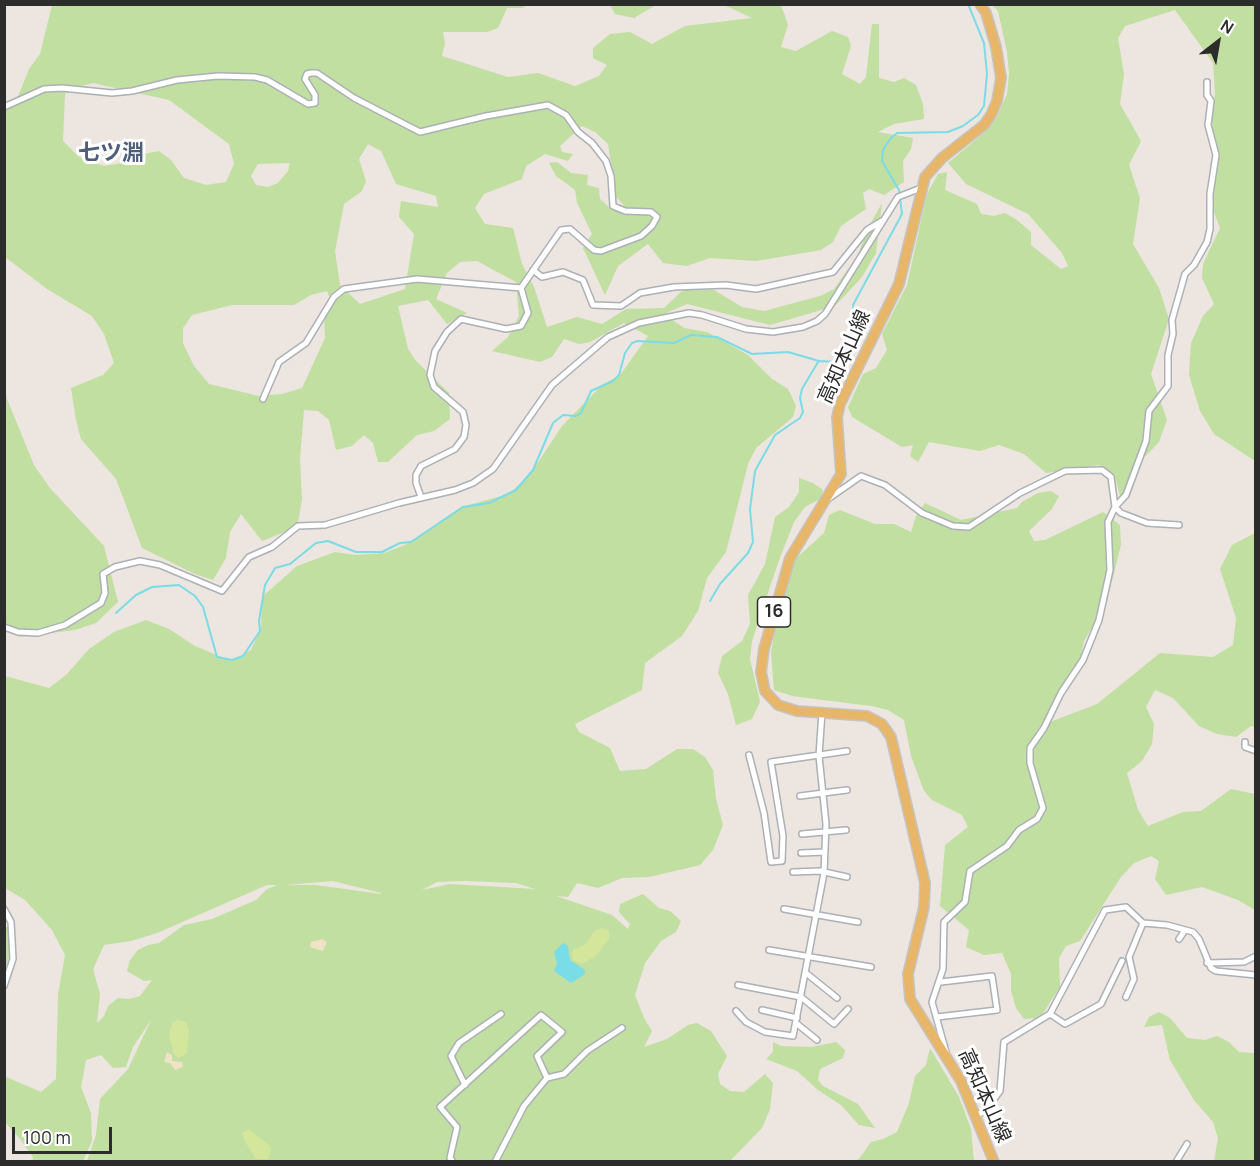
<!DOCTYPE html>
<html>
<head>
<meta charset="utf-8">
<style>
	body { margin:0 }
	#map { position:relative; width:1260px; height:1166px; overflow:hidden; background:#ede5df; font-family:Manrope,sans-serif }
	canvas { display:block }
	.frame { position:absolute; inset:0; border:6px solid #2c2c2c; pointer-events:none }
	.north { position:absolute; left:1188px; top:12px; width:60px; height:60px; -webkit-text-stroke:4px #fff; paint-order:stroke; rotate:31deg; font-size:16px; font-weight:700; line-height:24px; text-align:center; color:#2c2c2c }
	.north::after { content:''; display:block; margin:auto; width:21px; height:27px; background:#2c2c2c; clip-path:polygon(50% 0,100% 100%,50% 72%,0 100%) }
	.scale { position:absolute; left:12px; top:1127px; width:100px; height:27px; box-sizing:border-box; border:3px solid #2c2c2c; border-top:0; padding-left:8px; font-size:18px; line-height:21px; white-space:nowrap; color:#2c2c2c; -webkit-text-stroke:4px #fff; paint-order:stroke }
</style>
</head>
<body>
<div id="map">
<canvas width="1260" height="1166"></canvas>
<div class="frame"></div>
<div class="north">N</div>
<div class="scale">100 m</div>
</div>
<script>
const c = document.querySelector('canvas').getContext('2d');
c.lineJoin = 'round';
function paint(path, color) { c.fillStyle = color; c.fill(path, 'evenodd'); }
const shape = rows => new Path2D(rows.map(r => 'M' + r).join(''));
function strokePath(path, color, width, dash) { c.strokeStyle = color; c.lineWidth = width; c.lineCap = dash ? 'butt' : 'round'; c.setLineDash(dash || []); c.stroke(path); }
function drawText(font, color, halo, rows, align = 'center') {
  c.font = font + ' Manrope,"Noto Sans JP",sans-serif'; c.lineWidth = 6; c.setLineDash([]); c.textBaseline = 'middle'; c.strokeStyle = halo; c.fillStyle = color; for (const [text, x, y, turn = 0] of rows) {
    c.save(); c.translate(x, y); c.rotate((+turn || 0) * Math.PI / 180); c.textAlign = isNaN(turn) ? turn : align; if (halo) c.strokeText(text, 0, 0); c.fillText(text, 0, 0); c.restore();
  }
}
paint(shape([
	[722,4,781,5,788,25,781,47,796,51,832,31,848,37,851,46,842,74,860,84,866,77,872,24,879,24,879,78,894,82,904,78,916,85,923,104,924,119,894,124,878,132,913,138,911,149,903,161,904,182,884,195,869,189,863,193,866,209,841,226,833,242,821,250,756,261,710,258,687,266,663,263,648,244,618,266,605,295,583,248,592,234,577,203,575,190,556,176,549,163,557,162,571,173,588,175,587,185,599,188,600,199,611,209,616,211,624,205,616,197,608,144,595,132,582,126,560,146,562,152,573,154,568,161,545,154,526,166,522,179,484,194,475,208,485,224,513,228,522,264,534,287,547,327,577,317,602,324,626,309,664,308,682,291,692,288,714,290,742,307,764,311,820,296,834,289,858,255,867,230,882,203,876,253,862,277,835,306,770,325,687,304,664,314,684,328,707,332,748,355,772,379,788,389,796,406,793,417,756,448,748,464,726,552,707,578,698,611,682,636,645,663,642,690,575,724,579,732,610,748,620,771,646,769,677,749,693,749,705,757,713,770,716,799,723,825,713,850,700,865,649,877,622,878,598,888,577,883,568,897,556,896,612,915,628,929,630,924,619,912,620,904,643,894,659,908,670,911,681,921,676,932,661,941,645,963,635,995,644,1018,652,1031,644,1047,667,1039,688,1025,697,1023,711,1031,727,1056,718,1074,720,1084,730,1091,744,1092,765,1074,773,1083,770,1109,762,1128,730,1161,87,1161,96,1135,100,1099,128,1069,151,1020,133,1047,126,1067,113,1068,101,1055,86,1060,81,1087,91,1113,92,1141,83,1161,32,1161,33,1157,20,1139,5,1122,4,1081,6,1077,41,1092,56,1079,58,994,65,955,52,930,25,900,5,888,5,676,49,688,66,675,89,649,114,632,146,620,169,629,195,646,231,661,251,650,261,628,262,597,297,566,335,552,355,555,384,553,405,545,461,507,509,494,531,473,562,426,602,385,620,375,648,336,624,323,590,342,579,344,564,339,552,357,540,362,492,351,508,337,519,316,516,282,477,261,460,262,447,273,436,299,467,313,447,324,428,300,398,306,408,349,416,361,449,393,450,419,434,431,417,435,388,462,378,462,373,443,364,435,352,446,336,450,329,420,318,411,304,410,300,459,302,500,297,527,262,541,241,514,230,532,226,558,213,580,195,574,142,548,116,479,81,439,76,420,71,388,103,375,114,363,104,334,92,316,47,289,5,257,4,108,17,99,29,69,40,54,52,5,528,5,522,8,507,8,498,28,487,32,443,32,445,43,442,56,508,77,538,73,575,86,599,76,607,65,593,58,593,48,610,34,630,32,652,44,685,26,752,18],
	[93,83,169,100,229,144,234,164,226,182,206,185,184,178,171,160,159,151,139,155,123,163,104,166,79,157,63,141,65,94,78,87],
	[368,144,381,151,396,184,436,196,438,207,401,201,399,217,414,234,405,289,360,304,340,285,335,251,344,204,362,191,366,181,359,159],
	[290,163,288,171,278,183,268,187,256,185,251,176,258,164],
	[327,291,332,304,324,315,325,338,302,388,282,394,259,396,209,384,194,366,183,343,183,328,192,315,232,305,294,305,311,295],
	[333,881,381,893,381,894,316,885,286,885],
	[464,881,516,883,535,889,450,884,422,890,437,882],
	[267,885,278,885,267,889,256,900,212,919,184,925,159,943,148,945,138,950,130,960,127,971,144,981,152,980,140,996,129,999,118,998,108,1006,104,1016,97,1023,100,994,93,969,104,945,131,941,157,933],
	[610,5,656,5,634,18,615,14],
	[992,5,1255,5,1255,461,1214,434,1200,411,1189,375,1191,343,1203,316,1214,304,1202,278,1203,264,1220,228,1208,197,1215,161,1212,122,1215,92,1213,63,1175,10,1125,26,1118,38,1124,74,1120,104,1141,141,1129,165,1140,198,1133,244,1159,288,1169,319,1151,374,1167,420,1159,442,1136,466,1121,499,1115,478,1099,465,1046,473,1024,454,999,445,980,451,929,442,918,462,910,456,913,445,902,447,852,417,848,407,863,374,876,368,887,350,882,334,907,285,927,194,938,174,947,172,945,190,977,204,981,214,994,216,1005,213,1017,220,1031,232,1031,245,1061,269,1068,266,1062,253,1028,214,966,184,948,163,985,132,996,119,1007,94,1009,74,1007,52,998,11],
	[4,382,7,399,34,465,50,488,104,546,118,602,96,623,75,630,19,637,5,626],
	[799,478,813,483,823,490,820,499,805,507,794,522,778,563,752,641,750,659,760,702,752,719,736,725,728,694,718,673,722,656,742,641,750,624,748,595,765,564,775,517,789,507,799,492],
	[1051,491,1059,496,1052,509,1029,531,1034,541,1045,540,1103,512,1120,525,1121,545,1107,601,1084,641,1080,660,1052,710,1050,722,1097,704,1160,653,1213,657,1233,645,1236,618,1220,569,1232,545,1255,533,1255,727,1251,726,1236,737,1217,734,1199,726,1173,698,1155,690,1146,707,1154,724,1152,744,1142,761,1127,773,1138,810,1148,826,1183,812,1201,811,1231,789,1255,794,1255,910,1238,900,1202,887,1166,895,1155,879,1159,861,1151,856,1134,863,1121,877,1080,941,1066,946,1059,958,1060,987,1040,1018,1024,1019,1016,1008,1011,991,1011,974,1002,953,984,955,966,947,969,930,940,906,945,845,968,827,962,815,932,800,924,791,911,756,904,720,888,710,871,706,792,696,774,690,771,653,777,617,788,587,790,569,793,561,824,533,829,515,840,510,875,524,894,524,911,532,916,516,925,503,961,520,1017,508,1022,502,1038,493],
	[5,927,8,927,11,949,5,973],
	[1159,1012,1170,1018,1187,1038,1205,1040,1217,1036,1229,1042,1239,1052,1255,1053,1255,1161,1214,1161,1218,1138,1213,1122,1194,1100,1170,1060,1162,1025,1144,1027,1149,1017],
	[773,1042,781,1046,811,1047,836,1042,845,1050,843,1058,820,1069,818,1080,823,1086,858,1104,875,1128,859,1125,841,1105,818,1090,797,1071,766,1059,773,1052],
	[930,1048,959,1097,971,1129,974,1161,854,1161,859,1159,871,1142,883,1139,897,1132,909,1103,915,1076,926,1065]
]), '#c0dfa0');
paint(shape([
	[322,939,327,942,323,951,310,947,311,942],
	[167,1052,172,1055,172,1061,182,1062,183,1067,175,1070,170,1063,164,1062]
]), '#efe2c5');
paint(shape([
	[602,928,609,931,609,939,595,957,582,964,573,960,572,952,574,949,586,944,594,931],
	[178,1020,186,1022,189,1031,187,1053,179,1058,174,1055,169,1035,172,1022],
	[249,1129,270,1146,271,1151,268,1159,256,1159,244,1140,242,1133]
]), '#d3e69c');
paint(shape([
	[563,943,568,946,570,960,585,970,584,975,571,983,554,971,557,964,554,952]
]), '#7adce7');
strokePath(shape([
	[710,601,720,584,748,553,753,542,750,509,755,471,775,435,800,418,803,412,800,398,802,389,818,362],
	[116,613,136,595,152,587,179,585,195,596,203,607,217,657,232,660,243,656,260,631,259,621,265,585,275,568,290,564,316,543,328,541,356,552,382,552,400,543,411,542,463,507,489,503,516,490,533,470,553,423,563,415,576,416,581,413,591,391,613,381,619,375,625,353,632,343,638,341,674,343,691,335,717,337,752,354,788,352,819,361,837,362,846,359,857,345,858,337,853,305,902,214,899,190,882,161,883,150,890,139,897,133,948,132,963,126,978,115,984,106,987,74,984,43,968,4]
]), '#7adce7', 2);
const street = shape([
	[4,107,44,89,62,88,112,93,132,91,177,80,218,76,255,77,267,80,308,104,315,103,315,95,305,79,307,74,311,73,317,73,354,98,420,132,486,116,548,105,566,115,578,132,592,143,606,161,611,176,613,206,625,211,651,212,657,217,652,226,641,236,601,251,594,250,570,229,561,230,521,288],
	[533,270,542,277,563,272,583,280,593,305,621,306,640,293,674,287,726,285,756,289,833,272,867,230,882,221],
	[263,399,279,362,306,343,334,297,344,289,417,279,521,288],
	[421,497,416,483,416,475,421,466,455,449,464,437,466,425,463,412,434,387,430,375,435,351,447,332,461,319,506,329,521,326,528,313,521,288],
	[828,499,861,476,885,485,922,513,953,526,969,527,1020,493,1065,471,1102,470,1111,477,1115,507,1121,513,1147,523,1179,525],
	[4,627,18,632,38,633,65,625,101,603,105,593,103,574,115,567,140,561,160,565,222,591,249,557,272,547,298,526,325,525,399,503,455,490,473,483,493,469,552,385,608,337,639,323,689,313,702,315,746,329,773,332,803,327,817,321,825,314,898,197,921,188],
	[1245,742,1245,747,1256,751],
	[749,755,764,813,771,862,782,861,783,836,771,762,847,751],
	[800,796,847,790],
	[802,834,846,830],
	[801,853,825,852],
	[793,872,820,871,847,877],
	[4,909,11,922,13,959,4,986],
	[784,909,858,922],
	[1179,939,1185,930],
	[769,950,871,967],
	[1207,963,1244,962,1256,956],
	[806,973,837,998],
	[738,985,801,997,834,1024,848,1009],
	[1126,997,1134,979,1129,957,1143,923],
	[762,1010,797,1018],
	[736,1011,746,1022,765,1032,793,1036,824,873,826,824,819,756,822,712],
	[1050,1014,1065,1024,1101,1004,1122,961],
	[937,1017,997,1010,992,976,941,982],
	[796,1023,817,1040],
	[946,1052,932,1002,943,969,944,922,965,902,970,871,1007,846,1019,830,1037,819,1043,808,1030,763,1030,748,1044,728,1061,693,1083,660,1099,620,1110,570,1108,522,1115,507,1126,495,1146,441,1149,411,1168,386,1168,355,1173,334,1172,320,1185,274,1194,265,1207,242,1210,229,1210,194,1216,155,1208,125,1211,101,1207,95,1207,82],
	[465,1085,451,1056,459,1043,501,1014],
	[975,1116,985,1111,1000,1091,1004,1042,1050,1014,1105,910,1126,907,1143,923,1167,925,1193,932,1199,939,1211,968,1216,971,1256,975],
	[453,1162,450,1158,457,1127,440,1107,541,1015,562,1032,537,1056,547,1078],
	[495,1162,524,1106,547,1078,564,1074,587,1051,622,1028],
	[1176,1162,1187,1144]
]);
const primary = shape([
	[980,4,986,13,996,47,1001,78,997,101,991,115,984,125,942,158,925,177,899,284,840,404,837,417,841,474,790,558,764,649,761,672,765,691,778,705,797,711,867,716,882,724,891,737,925,883,924,907,908,974,910,999,961,1081,994,1162]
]);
strokePath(street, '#acb0b7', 8);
strokePath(primary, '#c4c4c4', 12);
strokePath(street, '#fff', 5);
strokePath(primary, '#e8b669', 9);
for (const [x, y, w] of [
	[774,612,33]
]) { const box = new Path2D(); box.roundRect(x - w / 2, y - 15, w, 30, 4.5); c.fillStyle = '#fff'; c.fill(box); strokePath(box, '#2c2c2c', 1.5); }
drawText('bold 18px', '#2c2c2c', null, [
	["16",774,612]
]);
drawText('20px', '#2c2c2c', '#fff', [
	["高知本山線",845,357,-66],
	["高知本山線",984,1096,66]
]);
drawText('bold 22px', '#4f5e7a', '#fff', [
	["七ツ淵",111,154]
]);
</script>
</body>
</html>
